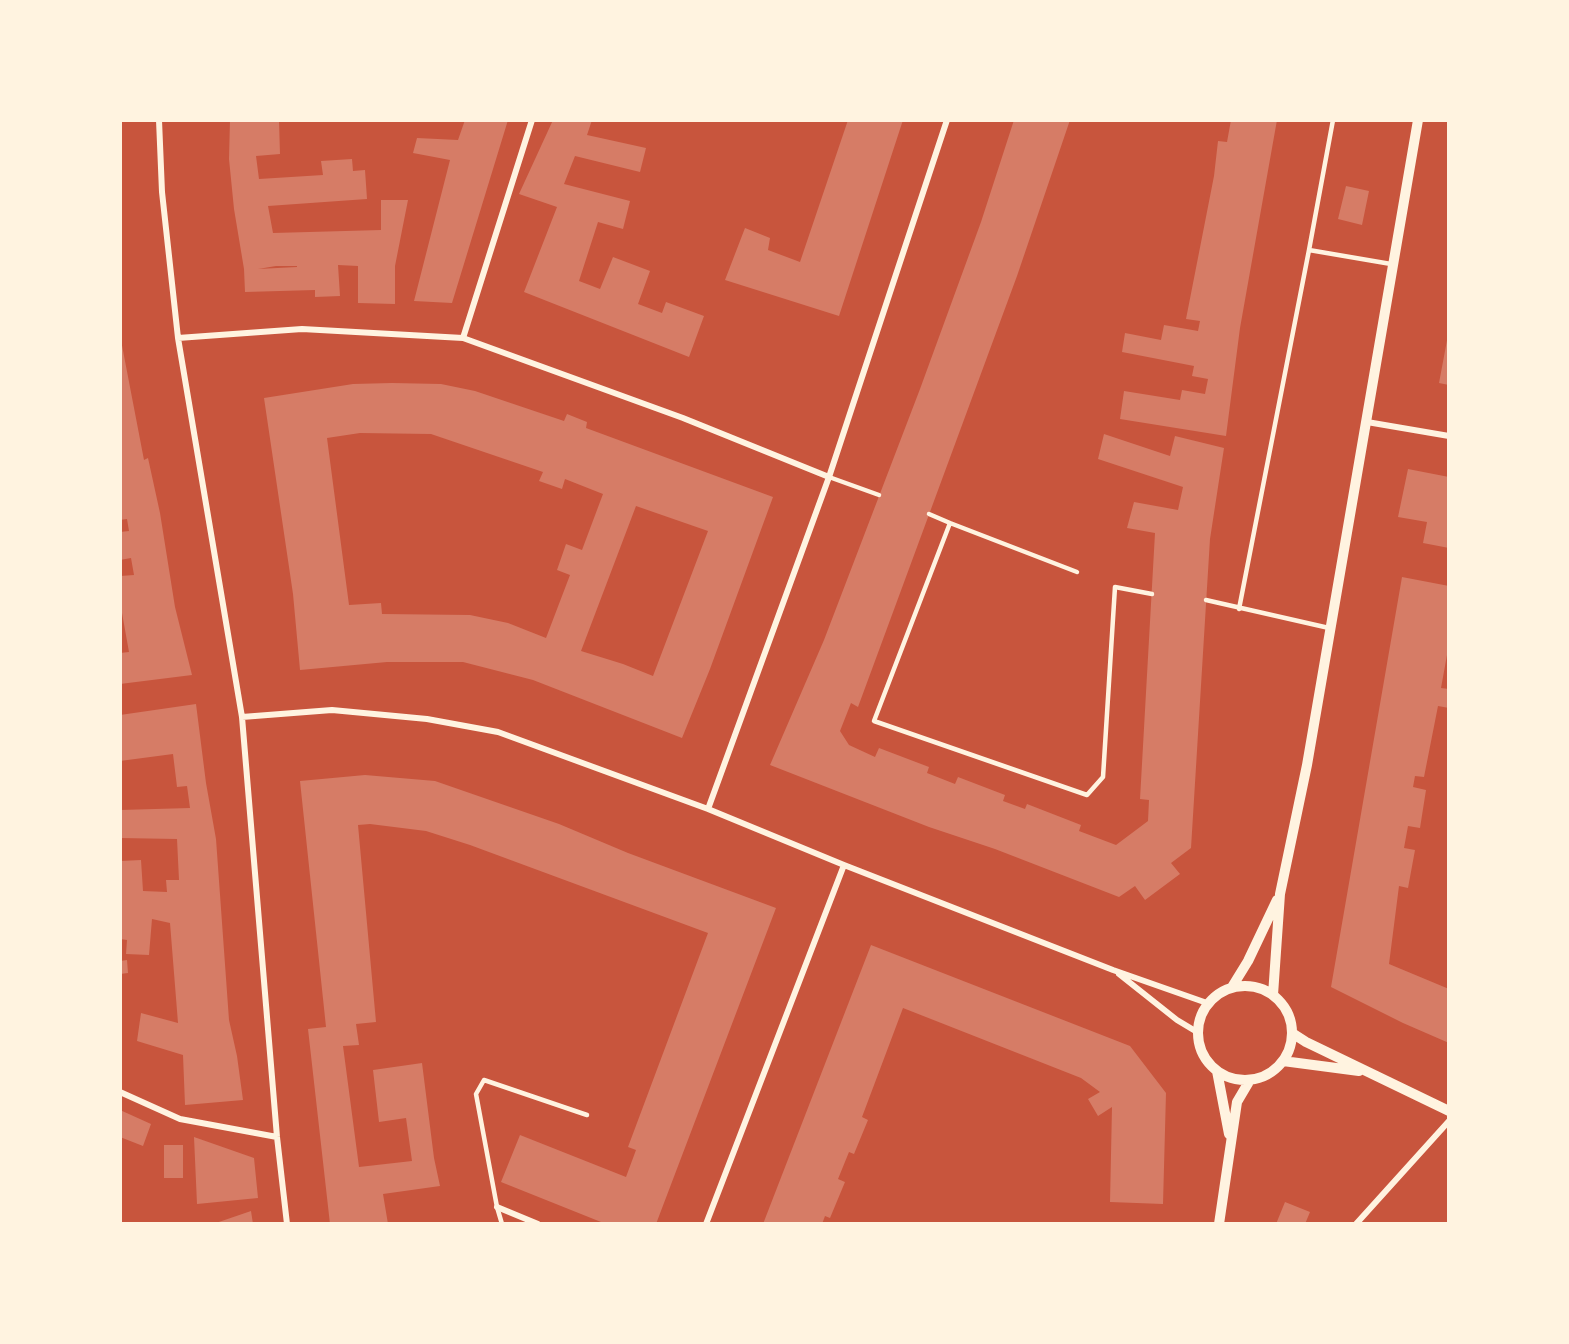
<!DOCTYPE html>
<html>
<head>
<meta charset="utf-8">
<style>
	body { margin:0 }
	#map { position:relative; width:1569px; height:1344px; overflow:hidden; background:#c8553d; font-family:Poppins,sans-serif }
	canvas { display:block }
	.frame { position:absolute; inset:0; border:122px solid #fff3e0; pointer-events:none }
</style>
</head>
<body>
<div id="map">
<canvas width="1569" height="1344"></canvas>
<div class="frame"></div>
</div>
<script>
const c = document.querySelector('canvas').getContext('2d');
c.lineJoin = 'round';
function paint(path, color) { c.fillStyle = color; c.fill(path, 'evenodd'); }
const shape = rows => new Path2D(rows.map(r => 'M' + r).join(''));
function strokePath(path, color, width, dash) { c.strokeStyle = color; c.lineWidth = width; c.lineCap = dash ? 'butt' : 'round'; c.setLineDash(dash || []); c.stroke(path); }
paint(shape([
	[230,120,279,120,280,154,256,156,259,179,323,175,321,161,352,159,353,171,365,170,367,199,268,206,273,233,381,230,381,200,408,200,395,266,395,304,358,303,358,266,338,265,340,296,315,297,315,290,245,292,244,269,234,209,229,159],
	[276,266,297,266,297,267,258,269],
	[465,120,508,120,452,303,414,301,450,160,413,153,417,138,458,140],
	[553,120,592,120,587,135,646,148,640,172,575,156,564,184,630,201,623,229,598,222,579,281,600,289,613,257,650,271,638,304,662,313,666,302,704,316,689,357,524,292,557,207,519,194],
	[848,120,903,120,839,316,725,280,745,228,770,238,768,250,800,262],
	[1014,120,1070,120,1017,276,858,707,851,703,840,731,849,745,875,757,879,748,929,767,927,773,955,784,958,777,1005,795,1003,801,1025,809,1027,804,1081,825,1079,831,1116,845,1148,821,1149,800,1140,799,1155,533,1127,528,1134,502,1178,510,1183,487,1098,459,1104,434,1170,456,1175,436,1224,448,1210,539,1191,848,1171,863,1180,874,1145,900,1135,886,1119,897,995,849,929,827,770,765,824,640,920,389,981,222],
	[1231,120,1277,120,1240,328,1226,436,1120,419,1124,391,1180,400,1182,390,1205,394,1208,379,1192,376,1194,366,1122,352,1125,333,1161,340,1164,325,1198,331,1200,321,1186,319,1214,176,1218,141,1227,142],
	[1346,186,1369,191,1362,225,1338,219],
	[120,335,144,460,148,458,160,513,175,607,192,675,120,684,120,653,129,652,122,613,120,613,120,576,134,575,131,558,120,560,120,532,129,531,127,519,120,520],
	[1448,335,1449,335,1449,385,1439,383],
	[392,383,441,384,475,391,564,421,567,414,587,422,586,428,773,497,710,669,682,738,533,680,463,662,387,662,300,670,293,594,264,398,353,384],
	[360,433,431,434,543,472,539,481,562,489,565,479,603,494,582,550,566,544,557,570,570,575,546,638,508,623,470,615,382,614,381,603,349,605,327,438],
	[636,506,708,531,653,676,623,664,581,651],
	[1408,469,1449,477,1447,490,1449,490,1449,548,1423,543,1427,522,1398,517],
	[1402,577,1449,586,1449,644,1441,688,1449,689,1449,708,1438,706,1424,777,1415,776,1413,787,1426,790,1420,828,1408,826,1404,848,1415,850,1408,888,1399,886,1389,964,1449,989,1449,1043,1403,1023,1331,987],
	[196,704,206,783,216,839,229,1020,237,1056,243,1100,185,1105,183,1055,137,1041,141,1013,178,1023,170,923,152,919,149,955,126,954,127,940,120,939,120,861,141,860,143,891,167,892,166,880,179,880,177,839,120,838,120,810,190,808,187,786,177,787,173,754,120,761,120,715],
	[365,775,435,781,559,824,628,853,776,908,656,1224,606,1224,501,1182,520,1135,626,1177,636,1150,628,1147,708,933,470,845,426,831,370,824,358,825,376,1022,356,1024,359,1045,343,1046,359,1167,412,1161,406,1118,379,1122,373,1070,422,1063,434,1158,440,1186,383,1194,388,1224,330,1224,308,1029,326,1027,300,781],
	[871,945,1130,1046,1166,1093,1163,1204,1110,1202,1112,1107,1098,1116,1088,1099,1100,1092,1081,1078,903,1008,862,1117,868,1120,854,1154,849,1152,838,1179,845,1182,830,1218,825,1216,822,1224,763,1224],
	[127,960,128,973,120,974,120,961],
	[120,1110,151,1124,143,1146,120,1137],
	[194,1137,254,1158,258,1198,197,1204],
	[164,1145,183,1145,183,1178,164,1178],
	[1285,1202,1310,1212,1305,1224,1276,1224],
	[251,1211,253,1224,213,1224]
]), '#d67c66');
strokePath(shape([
	[1309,250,1333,120],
	[829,477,879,495],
	[929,514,950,523,874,721,1087,795,1103,777,1115,587,1152,594],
	[950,523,1077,572],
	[1206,600,1329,628],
	[1239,609,1309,250,1391,264],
	[502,1224,497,1207,476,1094,484,1080,587,1115]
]), '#fff3e0', 4.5);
strokePath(shape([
	[159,120,162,192,178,338,242,717,277,1137,287,1224],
	[178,338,302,329,463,338,683,418,829,477],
	[463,338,532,120],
	[1367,422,1449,436],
	[242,717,332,710,427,719,498,732,708,809,844,865,1113,970,1207,1003],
	[708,809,829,477,947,120],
	[1119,974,1177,1020,1197,1032],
	[120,1092,180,1119,277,1137],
	[497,1207,538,1224],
	[706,1224,844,865],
	[1356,1224,1449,1121]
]), '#fff3e0', 6);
strokePath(shape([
	'1198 1033a47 47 0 1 1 94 0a47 47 0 1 1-94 0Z',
	[1232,987,1248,961,1277,900],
	[1273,995,1280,894,1307,765,1418,120],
	[1292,1033,1306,1042,1449,1111],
	[1283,1061,1359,1071],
	[1217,1071,1229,1134],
	[1219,1224,1237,1102,1250,1080]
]), '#fff3e0', 10);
</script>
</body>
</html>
